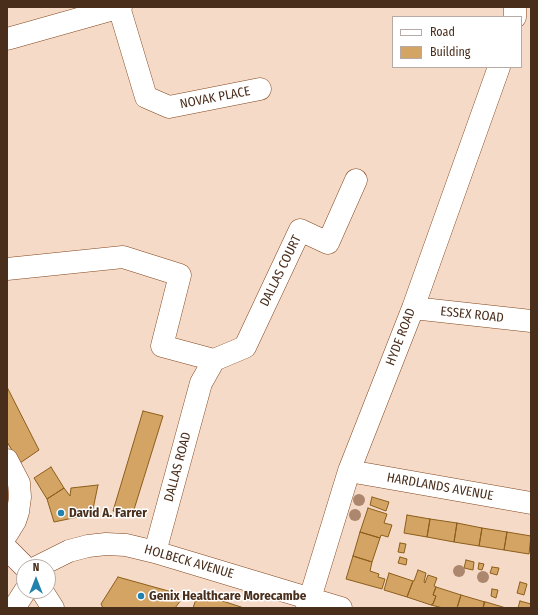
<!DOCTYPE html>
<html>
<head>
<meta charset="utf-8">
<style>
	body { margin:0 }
	#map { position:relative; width:538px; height:615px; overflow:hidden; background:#f6dac8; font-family:"Fira Sans Condensed",sans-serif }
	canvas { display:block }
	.frame { position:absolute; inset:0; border:8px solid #492e1c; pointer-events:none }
	.legend { position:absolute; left:392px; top:16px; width:130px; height:52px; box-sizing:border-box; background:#fff; border:1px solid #b6aba4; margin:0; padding:5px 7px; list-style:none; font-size:12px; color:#492e1c }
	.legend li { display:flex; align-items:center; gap:8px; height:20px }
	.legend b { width:20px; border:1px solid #b6aba4 }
	.north { position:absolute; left:16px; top:559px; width:40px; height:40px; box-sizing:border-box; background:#fff; border:1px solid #b6aba4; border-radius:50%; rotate:0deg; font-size:11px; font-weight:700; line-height:16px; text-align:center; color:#492e1c }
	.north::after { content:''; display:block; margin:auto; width:14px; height:18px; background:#2182ae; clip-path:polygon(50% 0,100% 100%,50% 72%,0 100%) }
</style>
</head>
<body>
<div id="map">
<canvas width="538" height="615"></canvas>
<div class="frame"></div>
<ul class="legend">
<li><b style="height:5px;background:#fff"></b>Road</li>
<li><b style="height:11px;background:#d4a464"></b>Building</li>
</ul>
<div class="north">N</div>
</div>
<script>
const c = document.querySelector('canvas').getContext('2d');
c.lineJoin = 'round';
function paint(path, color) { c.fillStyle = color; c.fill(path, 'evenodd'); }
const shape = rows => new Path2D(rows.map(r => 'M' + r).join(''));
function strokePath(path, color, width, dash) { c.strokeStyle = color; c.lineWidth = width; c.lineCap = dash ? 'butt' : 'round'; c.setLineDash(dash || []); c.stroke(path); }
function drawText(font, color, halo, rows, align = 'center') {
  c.font = font + ' "Fira Sans Condensed",sans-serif'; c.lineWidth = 3; c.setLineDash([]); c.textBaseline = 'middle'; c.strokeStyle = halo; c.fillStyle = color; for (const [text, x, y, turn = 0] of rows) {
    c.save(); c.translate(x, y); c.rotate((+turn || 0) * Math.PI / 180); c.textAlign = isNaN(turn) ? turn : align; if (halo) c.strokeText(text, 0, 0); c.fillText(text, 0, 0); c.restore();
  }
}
const building = shape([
	[7,387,39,450,20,463,7,442,7,387],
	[143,411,163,416,132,516,113,511,143,411],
	[51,467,64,488,47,499,34,478,51,467],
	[98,485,92,514,54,522,47,499,64,488,70,496,71,488,98,485],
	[372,497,389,502,386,511,370,505,372,497],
	[368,508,387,514,384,523,392,525,388,537,381,535,380,538,360,532,368,508],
	[407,515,430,519,427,537,404,533,407,515],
	[430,519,457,523,454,542,427,537,430,519],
	[457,523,482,528,479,546,454,542,457,523],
	[482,528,507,532,504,550,479,546,482,528],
	[360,532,380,538,372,562,353,556,360,532],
	[507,532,531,536,529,554,504,550,507,532],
	[400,543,406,544,404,553,398,552,400,543],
	[353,556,372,562,370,571,379,574,378,577,385,579,382,589,346,579,353,556],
	[400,557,407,559,406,565,398,563,400,557],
	[466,560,474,562,473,570,464,568,466,560],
	[479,563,484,564,482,570,478,569,479,563],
	[492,567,499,568,497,575,490,573,492,567],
	[418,570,426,573,424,582,425,583,428,575,437,578,434,586,436,587,433,595,436,596,433,604,432,604,431,605,407,597,413,581,414,581,418,570],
	[389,573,413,581,407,597,384,590,389,573],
	[118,577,172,592,181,600,175,608,103,608,101,604,118,577],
	[520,582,527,584,524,595,517,593,520,582],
	[436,587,461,595,457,608,443,608,431,605,432,604,433,604,436,596,433,595,436,587],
	[492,589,498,590,496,598,491,596,492,589],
	[198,593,244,608,193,608,198,593],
	[461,595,485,602,483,608,457,608,461,595],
	[520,601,531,604,530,608,518,608,520,601],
	[484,602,486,602,506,608,483,608,484,602]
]);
paint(building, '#d4a464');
strokePath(building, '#8b5e1a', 1);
const minor = shape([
	[119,7,146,97,169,107,260,89],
	[515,17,515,7],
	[7,39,121,7],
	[7,269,123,257,180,275,162,346,214,360],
	[413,308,531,321],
	[7,460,19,483,20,497,18,512,15,521,7,534],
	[349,471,531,503],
	[155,552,201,383,214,360,245,347,300,230,328,243,356,180],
	[37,567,69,551,88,546,106,544,126,545,155,552,341,608],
	[16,608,16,605,25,591],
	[307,608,349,471,413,308,499,67]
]);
const major = shape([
	[7,549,25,567],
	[42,591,53,608]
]);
strokePath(minor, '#82461b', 23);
strokePath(major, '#82461b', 23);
strokePath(minor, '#fff', 22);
strokePath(major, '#fff', 22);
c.fillStyle = '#ac866d';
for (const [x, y] of [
	[359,500],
	[355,515],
	[459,571],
	[483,577]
]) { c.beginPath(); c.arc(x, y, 6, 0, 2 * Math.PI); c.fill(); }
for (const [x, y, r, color] of [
	[61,513,4,"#2182ae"],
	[141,596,4,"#2182ae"]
]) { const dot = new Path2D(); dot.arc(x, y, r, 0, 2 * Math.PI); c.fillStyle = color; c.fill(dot); strokePath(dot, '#fff', 1.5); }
drawText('13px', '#492e1c', '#fff', [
	["NOVAK PLACE",215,98,-11],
	["DALLAS COURT",281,271,-64],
	["ESSEX ROAD",472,315,6],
	["HYDE ROAD",401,337,-69],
	["DALLAS ROAD",178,467,-75],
	["HARDLANDS AVENUE",440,487,10],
	["HOLBECK AVENUE",189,562,16]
]);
drawText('bold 13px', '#492e1c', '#fff', [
	["David A. Farrer",69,513],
	["Genix Healthcare Morecambe",149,596]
], 'left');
</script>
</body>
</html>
